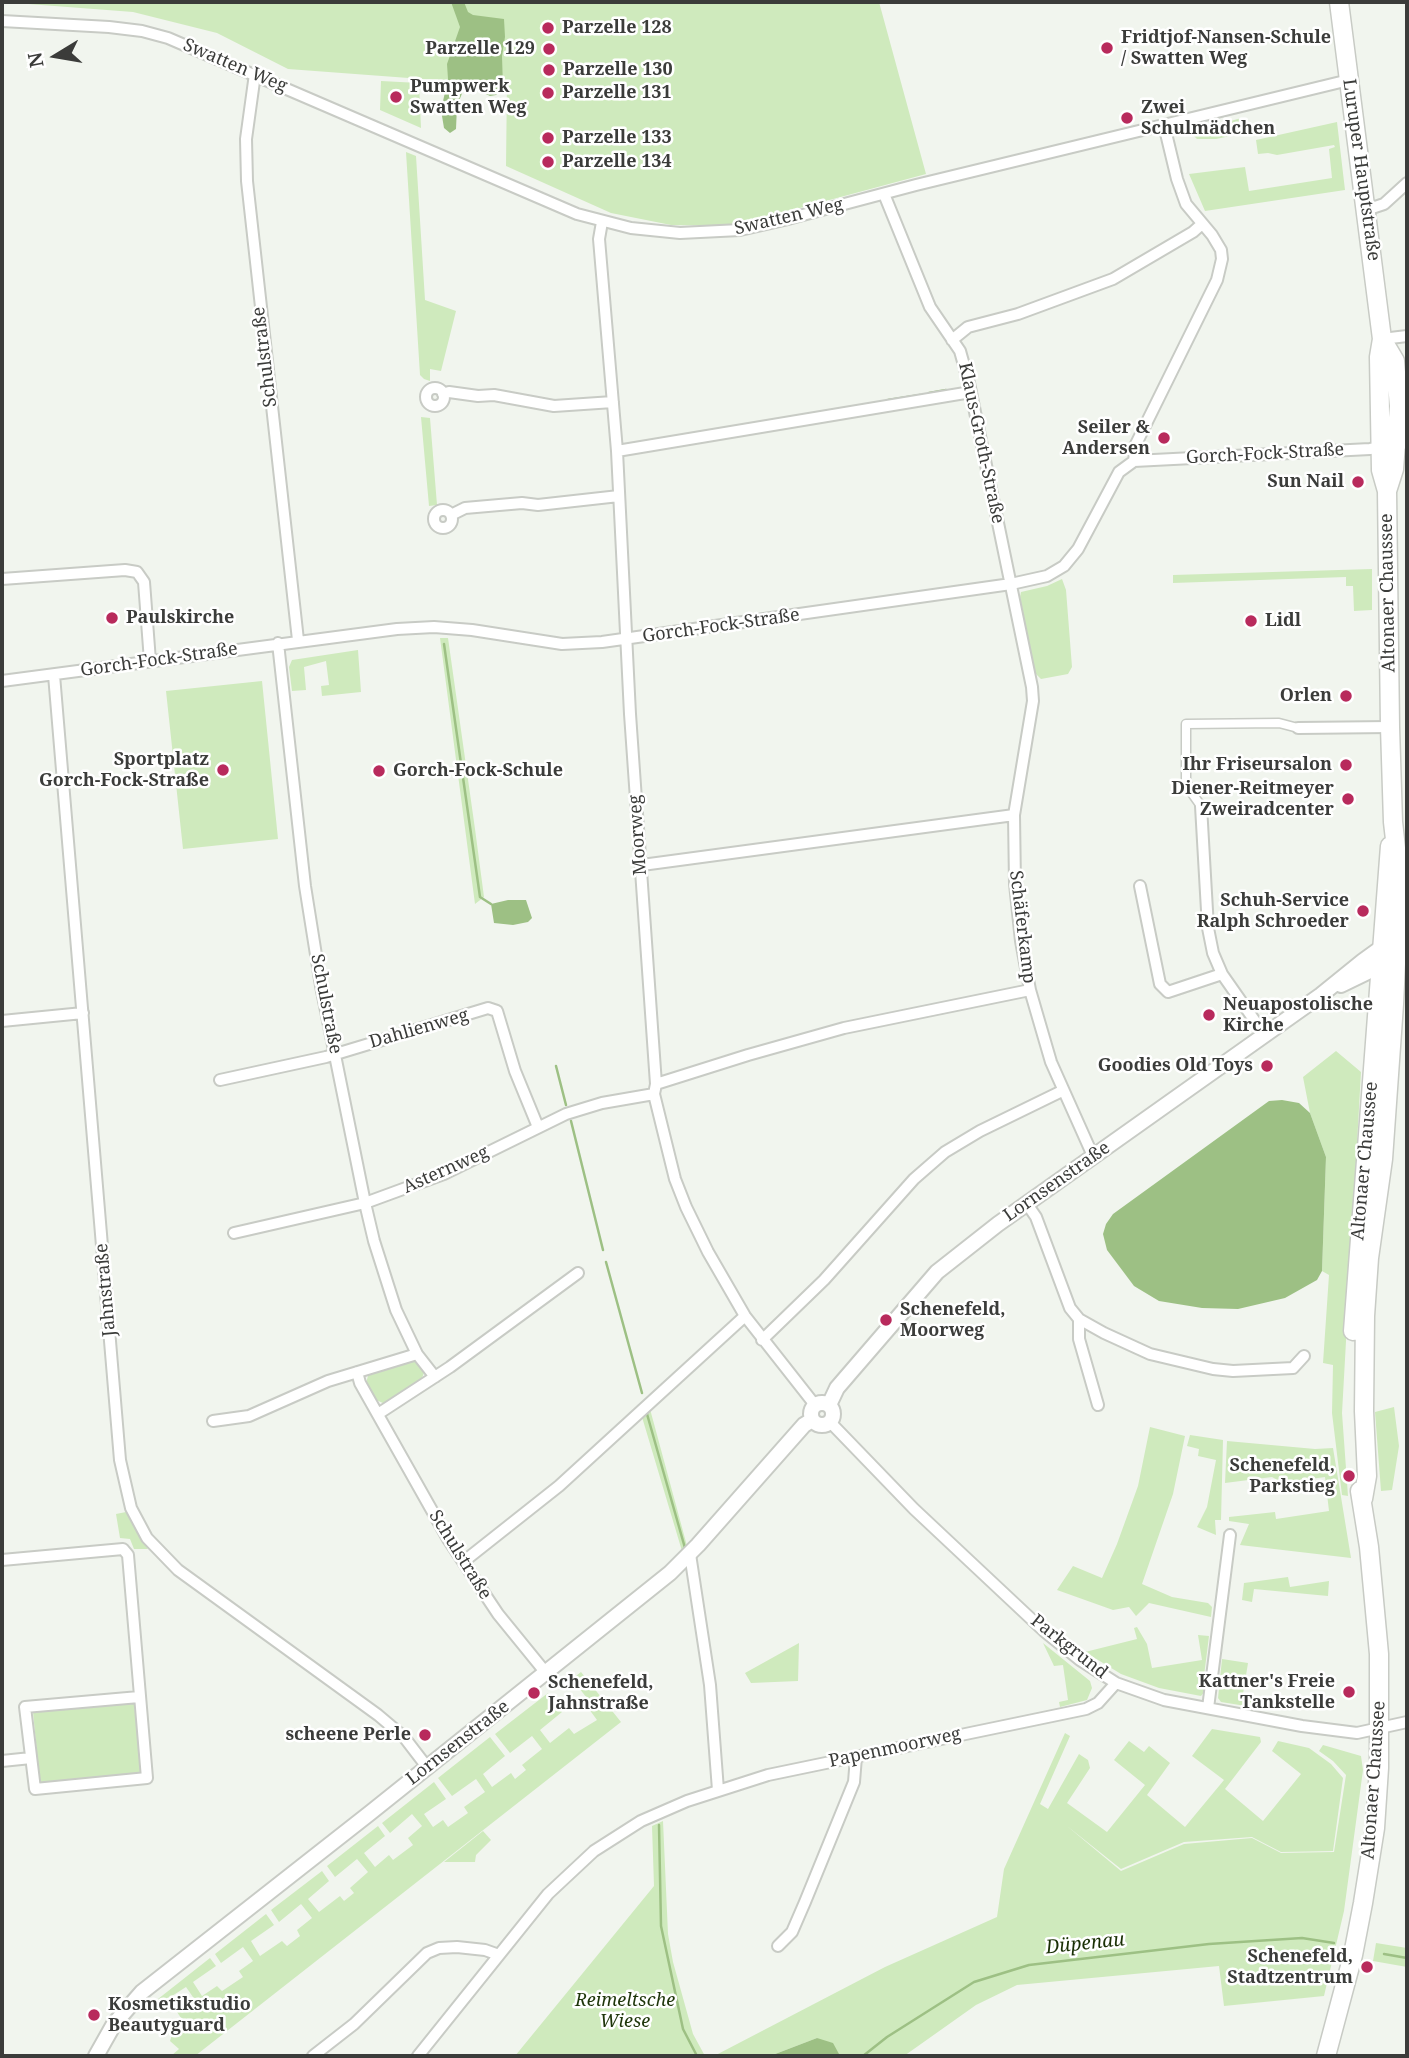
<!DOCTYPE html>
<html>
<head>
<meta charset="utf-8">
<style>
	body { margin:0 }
	#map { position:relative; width:1409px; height:2058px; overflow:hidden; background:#f1f5ee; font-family:"Noto Serif",serif }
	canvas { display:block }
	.frame { position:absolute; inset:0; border:4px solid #3b3c3a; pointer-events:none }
	.north { position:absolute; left:21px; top:21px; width:70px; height:70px; -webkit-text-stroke:5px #fff; paint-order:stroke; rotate:259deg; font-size:19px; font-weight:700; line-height:28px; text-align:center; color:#3b3c3a }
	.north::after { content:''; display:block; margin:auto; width:24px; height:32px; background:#3b3c3a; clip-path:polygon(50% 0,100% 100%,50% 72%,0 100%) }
</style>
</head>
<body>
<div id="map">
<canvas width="1409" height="2058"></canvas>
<div class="frame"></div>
<div class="north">N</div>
</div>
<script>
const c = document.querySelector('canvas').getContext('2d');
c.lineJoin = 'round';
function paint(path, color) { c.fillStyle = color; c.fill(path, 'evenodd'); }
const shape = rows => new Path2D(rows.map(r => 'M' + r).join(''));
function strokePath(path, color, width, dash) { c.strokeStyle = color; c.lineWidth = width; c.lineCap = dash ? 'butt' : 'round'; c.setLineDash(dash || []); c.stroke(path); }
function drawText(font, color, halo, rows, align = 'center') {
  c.font = font + ' "Noto Serif",serif'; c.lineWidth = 5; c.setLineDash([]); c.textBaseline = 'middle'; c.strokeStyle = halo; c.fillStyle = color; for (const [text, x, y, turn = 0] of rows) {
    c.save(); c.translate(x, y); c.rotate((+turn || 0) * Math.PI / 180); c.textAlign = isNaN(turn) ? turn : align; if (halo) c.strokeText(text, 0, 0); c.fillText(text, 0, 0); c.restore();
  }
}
paint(shape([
	[2,2,879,2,926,174,733,226,671,225,611,213,506,166,507,81,422,79,288,69,217,33,133,12],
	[381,81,419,83,421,128,380,110],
	[1242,118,1244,128,1235,135,1216,139,1197,139,1192,134,1191,131],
	[1337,122,1345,190,1205,211,1189,174,1245,167,1249,191,1332,178,1329,149,1335,147,1334,145,1277,155,1268,153,1258,154,1256,140],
	[406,152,416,156,425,300,456,311,441,371,430,369,430,381,424,379,420,375],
	[421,417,430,418,437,505,429,506],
	[1372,569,1372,610,1354,611,1353,586,1346,586,1346,577,1173,583,1173,575],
	[1062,579,1066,590,1072,667,1068,674,1041,679,1035,673,1020,597,1021,592,1047,586],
	[440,638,448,638,475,829,484,897,475,904],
	[358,650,361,692,322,696,321,686,329,685,326,661,304,667,306,690,292,691,289,667,292,660],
	[262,681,278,839,183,849,166,691],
	[1336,1051,1361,1072,1342,1413,1348,1496,1342,1495,1332,1413,1333,1365,1323,1363,1329,1275,1322,1271,1326,1157,1310,1113,1303,1077],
	[413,1360,418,1362,424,1373,420,1383,385,1404,374,1399,366,1383,368,1376,374,1371],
	[1394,1407,1399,1446,1392,1490,1381,1491,1375,1412],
	[650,1409,687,1546,682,1551,642,1417],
	[1150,1427,1185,1436,1173,1494,1142,1584,1172,1597,1208,1603,1212,1607,1211,1617,1149,1603,1136,1616,1129,1607,1113,1610,1057,1590,1073,1566,1102,1578,1117,1544,1138,1486],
	[1190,1435,1223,1440,1221,1520,1215,1520,1216,1535,1197,1527,1207,1507,1216,1460,1198,1456,1199,1449,1187,1446],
	[1227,1441,1315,1449,1333,1448,1351,1558,1240,1545,1249,1524,1229,1521,1229,1517,1275,1512,1276,1519,1329,1511,1325,1477,1283,1483,1272,1477,1225,1483],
	[126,1512,140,1538,148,1549,134,1549,130,1539,120,1538,116,1514],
	[1288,1577,1290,1587,1329,1581,1328,1596,1254,1589,1252,1602,1242,1600,1244,1583],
	[1137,1627,1147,1644,1152,1668,1202,1660,1198,1635,1209,1636,1204,1676,1207,1682,1205,1691,1201,1696,1159,1688,1121,1674,1085,1652,1137,1639,1134,1628],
	[799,1643,798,1681,751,1683,745,1673],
	[1043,1643,1090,1681,1092,1688,1087,1700,1060,1707,1059,1702,1068,1700,1063,1665,1054,1666],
	[1222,1659,1248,1663,1243,1694,1254,1696,1252,1707,1221,1702,1218,1698],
	[581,1672,621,1722,195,2056,171,2056,179,2049,170,2041,172,2035,185,2024,177,2012,195,2000,186,1987,161,2003,158,1999,210,1958,216,1966,193,1982,202,1996,217,1986,222,1991,243,1977,239,1971,253,1961,243,1947,221,1963,215,1954,266,1914,274,1925,251,1941,260,1956,282,1941,287,1946,300,1936,297,1930,312,1918,301,1904,279,1922,271,1910,322,1871,329,1881,308,1899,319,1912,340,1896,344,1901,354,1893,350,1888,368,1872,357,1859,335,1877,327,1866,378,1826,385,1836,364,1853,375,1867,389,1855,393,1860,413,1845,408,1838,422,1826,412,1814,390,1833,382,1823,434,1782,446,1799,424,1814,433,1827,443,1820,448,1827,468,1813,464,1807,485,1792,476,1779,452,1796,438,1778,490,1737,505,1756,483,1774,492,1787,511,1773,515,1779,526,1770,522,1765,542,1749,532,1736,510,1753,495,1734,548,1693,562,1712,540,1730,550,1743,569,1728,574,1734,597,1720,586,1705,590,1702,572,1679],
	[134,1702,141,1774,40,1784,33,1712],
	[1212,1729,1260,1737,1261,1742,1225,1789,1263,1821,1301,1774,1272,1751,1278,1741,1309,1748,1331,1764,1343,1778,1333,1851,1281,1852,1252,1837,1184,1842,1121,1869,1067,1826,1121,1871,1184,1844,1252,1838,1281,1853,1334,1852,1346,1775,1333,1761,1319,1751,1323,1745,1361,1756,1363,1770,1344,1911,1324,1996,1224,2006,1219,1966,1017,1985,976,2005,904,2056,833,2056,839,2055,817,2038,770,2056,714,2056,885,1967,997,1917,1004,1869,1065,1733,1070,1736,1040,1804,1048,1809,1079,1754,1088,1760,1090,1768,1067,1803,1107,1832,1145,1785,1114,1760,1129,1741,1144,1752,1149,1746,1170,1763,1147,1795,1185,1827,1224,1780,1192,1756],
	[663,1821,668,1934,673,1962,693,2034,705,2056,515,2056,654,1886,652,1826],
	[483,1831,491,1840,476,1855,475,1862,444,1862],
	[1376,1943,1407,1948,1407,1967,1373,1961]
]), '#cfeabd');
paint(shape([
	[451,2,464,2,468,12,473,15,504,19,505,37,502,56,503,87,496,95,490,96,471,87,463,91,457,106,456,129,450,133,444,128,441,110,448,79,447,64,460,27],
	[508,900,526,900,532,918,528,922,513,925,494,923,491,904],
	[1282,1100,1299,1103,1310,1113,1326,1157,1322,1271,1317,1280,1285,1298,1238,1309,1202,1308,1159,1301,1134,1286,1107,1250,1103,1234,1106,1224,1113,1214,1269,1101],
	[817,2038,833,2043,839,2054,770,2056]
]), '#9dc084');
strokePath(shape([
	[929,393,946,390],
	[888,400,920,395],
	[444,644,480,897,491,904],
	[556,1066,566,1105],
	[571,1121,603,1250],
	[606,1262,642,1393],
	[647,1414,685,1548],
	[659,1825,661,1926,683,2029,697,2056],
	[1384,1954,1407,1958],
	[863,2056,887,2037,974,1982,1029,1965,1209,1944,1302,1938,1334,1943]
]), '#9dc084', 2.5);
const pedestrian = shape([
	[1201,806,1189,789,1186,780,1186,724,1279,723,1298,728]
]);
const minor = shape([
	[2,21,109,27,142,31,168,38,577,214,631,228,680,233,740,230,784,220,916,185,1349,80],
	[255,74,246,139,247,181,298,640],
	[884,194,930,307,960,351,969,383,1032,687,1033,701,1014,815,1015,884,1021,941,1030,990,1051,1062,1093,1156],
	[1366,210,1384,204,1407,183],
	[602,222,599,239,617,451,630,714,656,1084,654,1094,675,1179,686,1207,708,1252,745,1316,815,1405],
	[1382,339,1407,336],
	[952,340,968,327,1018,314,1113,279,1193,232,1202,224],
	'426 397a9 9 0 1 1 18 0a9 9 0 1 1-18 0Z',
	[443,394,449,392,478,396,494,395,554,406,613,402],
	[617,451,971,392],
	[1134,461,1136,444,1217,280,1222,259,1221,250,1212,235,1186,204,1177,179,1164,125],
	'434 519a9 9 0 1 1 18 0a9 9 0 1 1-18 0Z',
	[451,515,465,508,522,503,538,505,619,496],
	[2,579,125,570,137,572,144,582,150,661],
	[278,643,305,886,321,986,365,1203,374,1241,396,1310,417,1354,435,1377],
	[54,675,120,1460,131,1508,147,1538,178,1570,378,1715,404,1737,427,1767],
	[2,681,397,629,434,627,472,630,562,644,602,642,1011,584,1047,576,1064,566,1078,549,1119,472,1134,461,1370,449,1407,443],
	[1298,728,1390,727],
	[1201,806,1208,928,1213,953,1222,974,1264,1034],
	[642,865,1014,815],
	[1140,886,1160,984,1168,992,1222,974],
	[2,1021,83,1013],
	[220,1080,326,1057,488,1008,497,1011,515,1071,538,1127],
	[656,1084,748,1055,844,1028,1030,990],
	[1027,1204,1036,1217,1070,1308,1079,1319,1104,1333,1150,1354,1213,1369,1233,1371,1293,1368,1304,1356],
	[234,1233,365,1203,444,1174,566,1114,602,1103,654,1094],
	[1079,1319,1079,1339,1098,1405],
	[762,1340,824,1280,914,1179,945,1152,980,1131,1062,1091],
	[357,1372,360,1383,448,1539,498,1614,546,1673],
	[378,1414,450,1367,578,1273],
	[213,1421,249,1416,328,1381,417,1354],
	[830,1422,914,1509,1044,1631,1080,1660,1116,1683,1164,1700,1302,1726,1357,1733,1407,1722],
	[690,1554,710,1685,718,1790],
	[2,1560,123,1549,128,1555,147,1778,35,1789,25,1707,139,1697],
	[463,1562,559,1486,745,1316],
	[1208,1708,1230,1535],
	[2,1761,31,1758],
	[778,1946,792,1932,805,1902,854,1782,856,1757],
	[313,2056,354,2024,427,1953,439,1948,457,1947,485,1950,499,1955],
	[418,2056,548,1894,594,1851,641,1821,687,1801,768,1775,1086,1709,1098,1703,1116,1683]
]);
const tertiary = shape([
	[1341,985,1407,953],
	'811 1414a11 11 0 1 1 22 0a11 11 0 1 1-22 0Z',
	[829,1405,837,1388,937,1272,998,1224,1321,995,1363,961,1381,948,1407,936],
	[96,2056,114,2024,142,1992,370,1813,670,1573,698,1545,804,1425,812,1420]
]);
const primary = shape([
	[1339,2,1382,339,1379,357,1381,470,1387,491,1390,727,1393,822,1400,883,1394,1004,1383,1159,1369,1258,1365,1316,1364,1411,1367,1476,1363,1499],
	[1382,339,1395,361,1399,406,1394,469,1387,491],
	[1353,1331,1390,846],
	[1326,2056,1353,1955,1363,1903,1375,1828,1379,1768,1379,1654,1369,1547,1360,1491]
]);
strokePath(pedestrian, '#c8cbc5', 11);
strokePath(minor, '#c8cbc5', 14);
strokePath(tertiary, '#c8cbc5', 18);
strokePath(primary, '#c8cbc5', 21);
strokePath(pedestrian, '#fff', 8);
strokePath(minor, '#fff', 10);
strokePath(tertiary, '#fff', 14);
strokePath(primary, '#fff', 18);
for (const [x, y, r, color] of [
	[548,28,7,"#b82a5c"],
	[1107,48,7,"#b82a5c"],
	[549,49,7,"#b82a5c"],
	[549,70,7,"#b82a5c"],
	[548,93,7,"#b82a5c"],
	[396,97,7,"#b82a5c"],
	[1127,118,7,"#b82a5c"],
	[548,138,7,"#b82a5c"],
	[548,162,7,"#b82a5c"],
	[1164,438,7,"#b82a5c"],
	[1358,482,7,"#b82a5c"],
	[112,618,7,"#b82a5c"],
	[1251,621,7,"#b82a5c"],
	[1346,696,7,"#b82a5c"],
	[1346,765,7,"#b82a5c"],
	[223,770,7,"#b82a5c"],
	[379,771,7,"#b82a5c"],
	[1348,799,7,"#b82a5c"],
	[1363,911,7,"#b82a5c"],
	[1209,1015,7,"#b82a5c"],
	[1267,1066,7,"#b82a5c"],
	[886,1320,7,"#b82a5c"],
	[1349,1476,7,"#b82a5c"],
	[1349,1692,7,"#b82a5c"],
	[534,1693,7,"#b82a5c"],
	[425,1735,7,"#b82a5c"],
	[1367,1967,7,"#b82a5c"],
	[94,2015,7,"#b82a5c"]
]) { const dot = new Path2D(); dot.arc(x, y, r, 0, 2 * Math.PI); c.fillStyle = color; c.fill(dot); strokePath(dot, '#fff', 2.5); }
drawText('bold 18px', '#3b3c3a', '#fff', [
	["Parzelle 128",562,28],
	["Fridtjof-Nansen-Schule",1121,38],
	["/ Swatten Weg",1121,59],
	["Parzelle 129",535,49,"right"],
	["Parzelle 130",563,70],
	["Pumpwerk",410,87],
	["Swatten Weg",410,108],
	["Parzelle 131",562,93],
	["Zwei",1141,108],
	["Schulmädchen",1141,129],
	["Parzelle 133",562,138],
	["Parzelle 134",562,162],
	["Seiler &",1150,428,"right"],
	["Andersen",1150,449,"right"],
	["Sun Nail",1344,482,"right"],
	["Paulskirche",126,618],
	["Lidl",1265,621],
	["Orlen",1332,696,"right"],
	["Sportplatz",209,760,"right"],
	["Gorch-Fock-Straße",209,781,"right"],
	["Ihr Friseursalon",1332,765,"right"],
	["Gorch-Fock-Schule",393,771],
	["Diener-Reitmeyer",1334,789,"right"],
	["Zweiradcenter",1334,810,"right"],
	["Schuh-Service",1349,901,"right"],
	["Ralph Schroeder",1349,922,"right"],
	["Neuapostolische",1223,1005],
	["Kirche",1223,1026],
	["Goodies Old Toys",1253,1066,"right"],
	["Schenefeld,",900,1310],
	["Moorweg",900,1331],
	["Schenefeld,",1335,1466,"right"],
	["Parkstieg",1335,1487,"right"],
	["Kattner's Freie",1335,1682,"right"],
	["Tankstelle",1335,1703,"right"],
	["Schenefeld,",548,1683],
	["Jahnstraße",548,1704],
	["scheene Perle",411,1735,"right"],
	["Schenefeld,",1353,1957,"right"],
	["Stadtzentrum",1353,1978,"right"],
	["Kosmetikstudio",108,2005],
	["Beautyguard",108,2026]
], 'left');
drawText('18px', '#3b3c3a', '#fff', [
	["Swatten Weg",235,66,23],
	["Luruper Hauptstraße",1361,170,82],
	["Swatten Weg",789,217,-13],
	["Schulstraße",265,357,-97],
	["Klaus-Groth-Straße",981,443,78],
	["Gorch-Fock-Straße",1265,454,-3],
	["Altonaer Chaussee",1388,593,-91],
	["Gorch-Fock-Straße",721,626,-8],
	["Gorch-Fock-Straße",159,660,-8],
	["Moorweg",638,835,-94],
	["Schäferkamp",1022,927,83],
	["Schulstraße",326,1004,79],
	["Dahlienweg",419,1029,-16],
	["Altonaer Chaussee",1365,1161,-85],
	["Asternweg",446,1170,-24],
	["Lornsenstraße",1057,1182,-35],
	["Jahnstraße",106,1290,-95],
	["Schulstraße",460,1555,58],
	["Parkgrund",1069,1647,38],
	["Lornsenstraße",458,1743,-38],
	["Papenmoorweg",895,1748,-12],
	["Altonaer Chaussee",1374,1780,-86]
]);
drawText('italic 18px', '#1e350a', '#fff', [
	["Reimeltsche",625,2001],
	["Wiese",625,2022]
]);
drawText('italic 19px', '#1a3005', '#fff', [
	["Düpenau",1085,1944,-6]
]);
</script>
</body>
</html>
